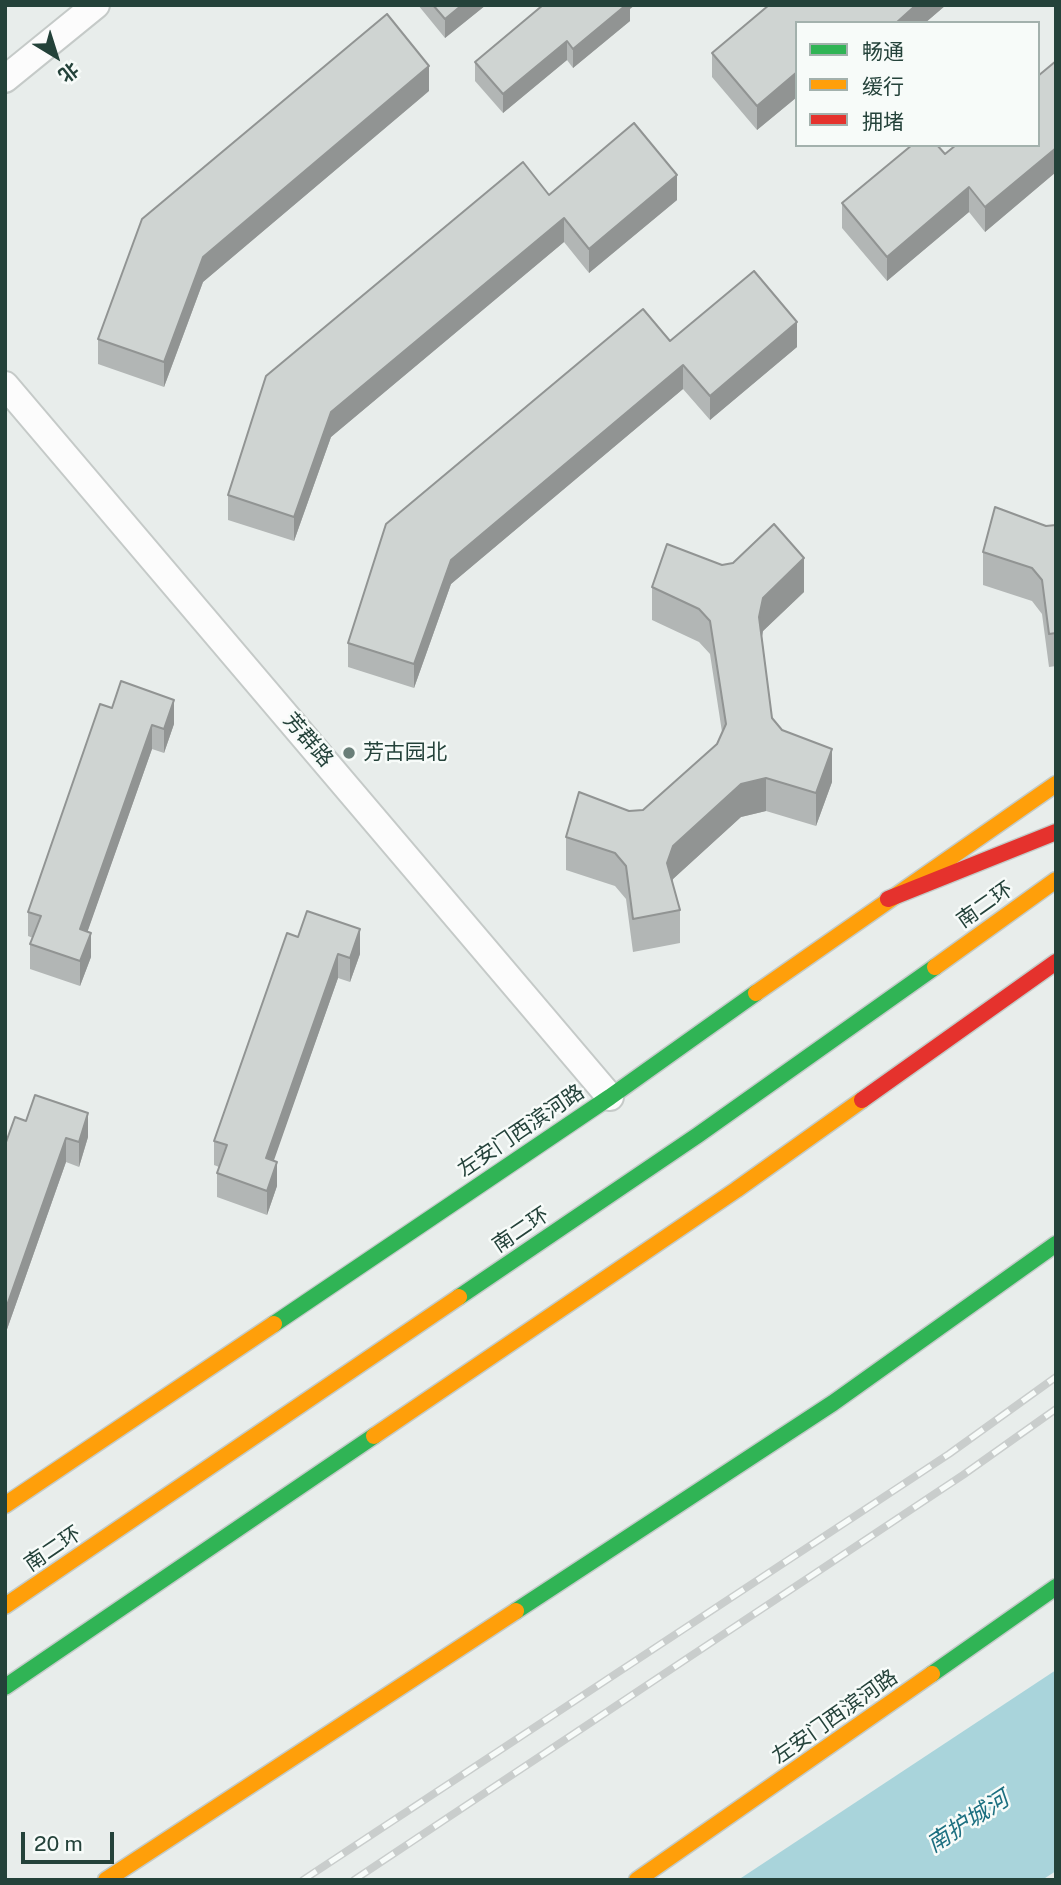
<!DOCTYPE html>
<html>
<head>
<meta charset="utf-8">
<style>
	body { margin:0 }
	#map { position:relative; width:1061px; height:1885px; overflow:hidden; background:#e8edeb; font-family:"Public Sans","Noto Sans SC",sans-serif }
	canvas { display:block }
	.frame { position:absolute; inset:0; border:7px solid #24423a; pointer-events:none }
	.legend { position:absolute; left:795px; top:21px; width:245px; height:126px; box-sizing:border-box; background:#f7fbf9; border:2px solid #a3b1ad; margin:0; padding:9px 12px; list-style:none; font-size:21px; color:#24423a }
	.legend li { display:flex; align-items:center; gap:14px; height:35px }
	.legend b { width:35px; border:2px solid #a3b1ad }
	.north { position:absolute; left:21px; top:21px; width:70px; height:70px; -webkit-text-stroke:5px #f7fbf9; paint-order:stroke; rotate:142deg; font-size:19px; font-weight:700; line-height:28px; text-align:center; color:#24423a }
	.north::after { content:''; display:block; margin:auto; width:24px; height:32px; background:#24423a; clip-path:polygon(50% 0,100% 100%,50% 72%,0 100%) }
	.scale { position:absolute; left:21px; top:1832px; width:93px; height:32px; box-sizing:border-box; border:4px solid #24423a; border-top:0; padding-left:9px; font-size:21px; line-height:24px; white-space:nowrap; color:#24423a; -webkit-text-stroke:5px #f7fbf9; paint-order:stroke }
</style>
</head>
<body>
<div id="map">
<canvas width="1061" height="1885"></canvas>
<div class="frame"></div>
<ul class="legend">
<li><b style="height:9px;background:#30b455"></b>畅通</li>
<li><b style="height:9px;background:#ff9f0a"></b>缓行</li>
<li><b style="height:9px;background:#e5322d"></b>拥堵</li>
</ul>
<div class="north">北</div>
<div class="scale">20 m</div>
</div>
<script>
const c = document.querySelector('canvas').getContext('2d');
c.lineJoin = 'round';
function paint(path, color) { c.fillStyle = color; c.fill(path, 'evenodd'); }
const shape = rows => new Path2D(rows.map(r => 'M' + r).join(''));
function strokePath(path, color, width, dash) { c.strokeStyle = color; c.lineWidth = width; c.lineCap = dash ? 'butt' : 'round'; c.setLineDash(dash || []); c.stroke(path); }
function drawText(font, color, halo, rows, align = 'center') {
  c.font = font + ' "Public Sans","Noto Sans SC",sans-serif'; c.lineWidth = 5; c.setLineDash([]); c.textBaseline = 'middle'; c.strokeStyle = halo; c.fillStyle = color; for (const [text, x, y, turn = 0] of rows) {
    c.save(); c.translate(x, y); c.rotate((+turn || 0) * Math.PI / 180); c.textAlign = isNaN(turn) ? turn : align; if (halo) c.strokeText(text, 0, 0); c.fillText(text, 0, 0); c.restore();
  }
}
paint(shape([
	[1056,1670,1056,1871,1042,1880,738,1880]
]), '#a9d4db');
const street = shape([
	[5,79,96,5],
	[5,385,610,1097]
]);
const fast = shape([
	[459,1297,698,1135,935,967],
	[274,1324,610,1097,756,993],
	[516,1611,833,1403,1056,1244],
	[932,1674,1056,1587],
	[5,1687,374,1436]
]);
const slow = shape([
	[935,967,1056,880],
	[756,993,1056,784],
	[374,1436,736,1190,862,1100],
	[5,1505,274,1324],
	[5,1606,459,1297],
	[106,1880,516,1611],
	[637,1880,932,1674]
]);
const jam = shape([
	[888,899,1056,832],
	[862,1100,1056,962]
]);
strokePath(street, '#c5cac8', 30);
strokePath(fast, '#c3cbc8', 19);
strokePath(slow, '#c3cbc8', 19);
strokePath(jam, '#c3cbc8', 19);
strokePath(street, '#fcfcfc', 26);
strokePath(fast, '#30b455', 16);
strokePath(slow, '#ff9f0a', 16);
strokePath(jam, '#e5322d', 16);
const rail = shape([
	[303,1880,949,1454,1056,1377],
	[354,1880,963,1475,1056,1409]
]);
strokePath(rail, '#c9cdcc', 8);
strokePath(rail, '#f7fbf9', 5, [16]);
paint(shape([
	[418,5,486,5,445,38],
	[769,5,946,5,925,23,797,23,797,97,757,130,712,77,712,53],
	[630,9,630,21,573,68,567,60,503,113,475,81,475,62],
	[1056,61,1056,172,985,232,969,212,887,281,842,228,842,203,945,154],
	[429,91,203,282,164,387,98,364,98,339],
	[549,195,677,200,589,273,564,242,331,437,294,541,228,520,228,495],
	[670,341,797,347,710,420,683,389,451,584,414,688,348,667,348,643],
	[1056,525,1056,666,1049,667,1042,614,1032,601,983,585,983,552,1046,526],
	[733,563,804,592,763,631,762,637,772,718,782,730,832,782,816,826,766,811,741,817,673,879,672,882,680,910,680,943,633,952,626,899,615,886,566,870,566,837,629,811,643,810,717,744,722,732,710,654,699,642,652,620,652,587,722,565],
	[112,708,174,724,164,753,152,749,87,932,91,957,80,986,30,969,30,944,33,938,28,936,28,912],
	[298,937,360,954,350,982,338,978,273,1161,277,1186,267,1215,217,1197,217,1173,219,1167,214,1165,214,1141],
	[26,1121,88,1137,79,1167,66,1162,5,1335,5,1145]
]), '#b2b6b5');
paint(shape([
	[462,5,486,5,445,38,445,19],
	[624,5,635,5,630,9,630,21,573,68,573,49],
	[916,5,946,5,925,23,896,23],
	[567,41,567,60,503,113,503,94],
	[429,66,429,91,203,282,164,387,164,362,203,257],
	[797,72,797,97,757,130,757,106],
	[1056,148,1056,172,985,232,985,207],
	[677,175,677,200,589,273,589,249],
	[969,187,969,212,887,281,887,257],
	[564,218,564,242,331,437,294,541,294,517,331,412],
	[797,322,797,347,710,420,710,396],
	[683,365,683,389,451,584,414,688,414,664,451,560],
	[804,558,804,592,763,631,759,650,759,617,763,598],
	[174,700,174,724,164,753,164,729],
	[152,725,152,749,80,953,80,929],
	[832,749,832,782,816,826,816,793],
	[766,778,766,811,741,817,673,879,667,896,667,863,673,846,741,784],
	[360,929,360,954,350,982,350,958],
	[91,933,91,957,80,986,80,961],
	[338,954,338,978,266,1183,266,1158],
	[88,1113,88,1137,79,1167,79,1142],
	[66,1138,66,1162,5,1335,5,1311],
	[277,1162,277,1186,267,1215,267,1191]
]), '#919493');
const building = shape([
	[433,5,462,5,445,19,433,5],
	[543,5,626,5,573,49,567,41,503,94,475,62,543,5],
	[769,5,916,5,896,23,797,23,797,72,757,106,712,53,769,5],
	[387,14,429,66,203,257,164,362,98,339,142,219,387,14],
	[1056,61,1056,148,985,207,969,187,887,257,842,203,912,145,937,145,945,154,956,145,1038,145,1038,76,1056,61],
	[634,123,677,175,589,249,564,218,331,412,294,517,228,495,266,376,523,162,549,195,634,123],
	[754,271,797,322,710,396,683,365,451,560,414,664,348,643,386,524,643,309,670,341,754,271],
	[995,507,1046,526,1056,525,1056,633,1049,634,1042,580,1032,568,983,552,995,507],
	[774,524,804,558,763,598,759,617,772,718,782,730,832,749,816,793,766,778,741,784,673,846,667,863,680,910,633,919,626,866,615,853,566,837,579,792,629,811,643,810,717,744,726,724,710,621,699,609,652,587,667,544,722,565,733,563,774,524],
	[121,681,174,700,164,729,152,725,80,929,91,933,80,961,30,944,41,916,28,912,100,704,112,708,121,681],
	[307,911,360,929,350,958,338,954,266,1158,277,1162,267,1191,217,1173,227,1145,214,1141,287,933,298,937,307,911],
	[35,1095,88,1113,79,1142,66,1138,5,1311,5,1145,15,1117,26,1121,35,1095]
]);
paint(building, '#cfd4d2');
strokePath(building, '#919493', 2);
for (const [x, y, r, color] of [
	[349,753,7,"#697e78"]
]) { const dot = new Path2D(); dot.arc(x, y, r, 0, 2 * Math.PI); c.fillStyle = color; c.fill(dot); strokePath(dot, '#f7fbf9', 2.5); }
drawText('21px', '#24423a', '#f7fbf9', [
	["芳群路",308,740,49],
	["南二环",985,905,-35],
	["左安门西滨河路",521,1131,-34],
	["南二环",521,1230,-34],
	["南二环",53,1549,-34],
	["左安门西滨河路",835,1717,-35]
]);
drawText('21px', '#24423a', '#f7fbf9', [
	["芳古园北",363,753]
], 'left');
drawText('italic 23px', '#1c6f80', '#f7fbf9', [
	["南护城河",968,1822,-33]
]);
</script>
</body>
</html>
